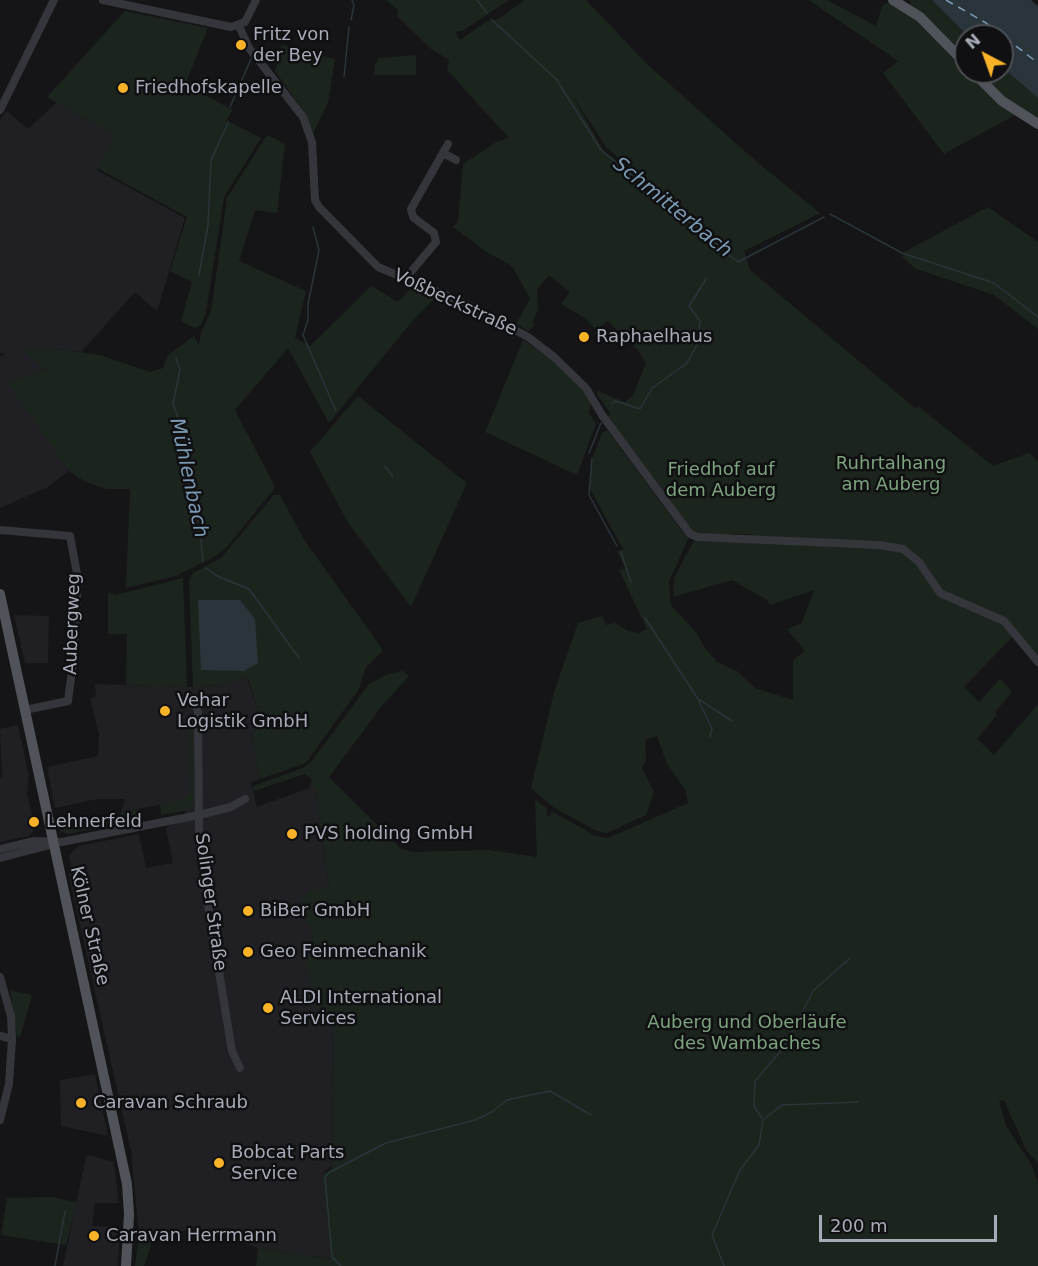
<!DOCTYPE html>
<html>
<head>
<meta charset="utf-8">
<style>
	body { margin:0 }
	#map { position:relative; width:1038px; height:1266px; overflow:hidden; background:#151517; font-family:"DejaVu Sans",sans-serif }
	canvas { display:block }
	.north { position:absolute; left:954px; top:24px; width:60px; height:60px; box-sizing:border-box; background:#101012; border:2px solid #4c4e54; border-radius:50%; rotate:319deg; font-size:16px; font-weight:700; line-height:24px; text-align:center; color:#a6abb7 }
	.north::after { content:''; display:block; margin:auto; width:21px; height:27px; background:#fab329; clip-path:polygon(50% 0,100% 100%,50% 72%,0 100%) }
	.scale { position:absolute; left:819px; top:1215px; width:178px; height:27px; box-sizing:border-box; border:3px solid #a6abb7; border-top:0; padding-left:8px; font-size:18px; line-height:21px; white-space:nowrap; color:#a6abb7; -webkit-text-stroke:4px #101012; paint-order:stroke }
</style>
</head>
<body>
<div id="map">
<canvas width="1038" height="1266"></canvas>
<div class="north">N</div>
<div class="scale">200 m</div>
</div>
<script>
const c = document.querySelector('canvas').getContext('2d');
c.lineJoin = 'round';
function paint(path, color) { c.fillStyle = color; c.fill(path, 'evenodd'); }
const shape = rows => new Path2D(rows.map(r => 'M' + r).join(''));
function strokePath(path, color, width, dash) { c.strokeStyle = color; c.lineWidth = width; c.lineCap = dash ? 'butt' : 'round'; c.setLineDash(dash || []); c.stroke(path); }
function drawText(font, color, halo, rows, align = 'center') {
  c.font = font + ' "DejaVu Sans",sans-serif'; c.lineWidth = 5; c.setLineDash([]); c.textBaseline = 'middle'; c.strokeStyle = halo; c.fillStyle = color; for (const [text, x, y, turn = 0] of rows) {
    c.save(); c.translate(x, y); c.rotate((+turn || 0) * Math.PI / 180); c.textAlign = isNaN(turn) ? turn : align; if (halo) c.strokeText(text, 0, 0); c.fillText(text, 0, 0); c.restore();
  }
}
paint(shape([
	[57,102,115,135,97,170,185,218,157,311,135,292,81,352,56,349,24,350,46,370,8,382,69,471,46,488,0,508,0,357,6,354,0,353,0,120,7,111,28,129],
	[14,615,49,616,48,663,25,663],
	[247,677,260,718,252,738,260,779,251,782,257,807,315,786,329,887,309,892,302,916,309,925,313,939,311,956,315,1007,334,1027,332,1165,323,1173,332,1259,258,1248,203,1229,139,1236,131,1151,71,885,68,868,71,867,69,856,78,846,139,834,146,868,173,863,166,828,186,812,185,800,121,812,125,799,97,799,55,808,47,767,98,756,99,734,90,699,96,696,95,684,193,687,228,684],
	[18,725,29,776,27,793,34,826,33,833,29,836,0,842,0,778,2,778,0,729],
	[95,1074,108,1136,61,1126,60,1080],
	[89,1155,114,1162,119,1203,95,1203,92,1226,120,1227,118,1266,63,1266,86,1157]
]), '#202024');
paint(shape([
	[386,0,509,0,464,30,455,32,460,40,487,21,498,19,525,0,586,0,647,64,757,162,820,213,744,251,750,270,915,408,919,407,993,466,1029,453,1038,461,1038,659,1017,632,964,687,979,702,1000,679,1012,692,995,712,997,715,977,739,994,755,1038,704,1038,1163,1026,1150,1004,1100,999,1101,1006,1126,1031,1164,1038,1182,1038,1266,256,1266,258,1248,331,1259,322,1174,332,1169,334,1027,315,1007,306,962,311,956,313,939,309,925,302,916,300,901,309,892,329,886,315,787,309,789,312,779,305,774,254,791,253,786,303,768,312,761,369,684,388,674,403,671,409,676,381,707,329,777,400,848,412,852,489,850,537,857,535,800,547,808,547,817,551,815,551,811,596,836,608,838,688,803,686,791,667,764,657,736,645,740,646,760,642,768,654,792,646,815,607,833,597,831,553,807,531,788,554,692,578,623,602,616,606,625,615,623,628,631,639,633,647,629,619,570,625,568,617,551,623,549,590,489,591,462,602,433,607,430,688,539,669,582,671,606,695,631,705,648,717,662,737,671,755,688,793,700,793,660,805,651,787,629,802,623,814,590,770,605,767,600,732,580,673,597,674,578,694,540,751,541,751,534,699,534,691,531,607,417,610,413,597,394,598,391,625,402,633,395,646,363,638,350,608,321,596,330,586,319,561,304,570,292,549,275,537,290,538,310,532,322,535,325,528,331,516,324,530,299,512,266,488,253,453,227,458,222,463,164,498,141,509,138,447,70,449,60,431,49,397,16,398,10],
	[572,95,607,148,733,254,603,150],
	[809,0,827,0,876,26,882,6,889,2,903,7,966,68,966,72,970,72,1015,115,944,154,883,73,898,61],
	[909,0,932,0,968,36,966,60,908,7,911,2],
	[125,11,208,28,185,85,233,110,226,120,261,138,224,197,206,312,201,325,195,328,181,321,192,282,170,271,187,217,97,168,115,135,47,97],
	[282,45,335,59,328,103,313,134,305,113,275,71],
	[416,55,416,75,374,75,375,65,379,58],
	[1002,67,1038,98,1038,122,1015,107,978,72,1002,72],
	[267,135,285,144,277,213,255,210,239,261,306,291,295,338,310,346,371,286,398,302,412,287,437,296,414,319,329,423,288,348,235,410,274,485,274,489,227,547,216,556,176,576,126,588,130,489,106,489,84,481,69,471,7,382,46,370,23,349,56,349,100,355,150,372,163,368,168,355,194,336,199,345,201,332,211,312,227,198],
	[988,207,1038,242,1038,329,994,295,916,269,902,257,904,252],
	[523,340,549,358,578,383,591,401,589,413,596,424,577,475,485,432],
	[358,396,467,483,411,607,347,521,310,452],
	[274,495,280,495,305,541,383,650,365,669,359,689,306,763,260,779,252,738,260,718,248,677,228,684,193,687,189,579,193,573,221,558],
	[183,578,187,687,126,685,127,634,108,634,108,592,116,595],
	[188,728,193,728,195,803,188,810,161,815,160,804,181,800,190,792],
	[139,809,135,821,68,834,60,831,59,822,118,821,121,812],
	[10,990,32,995,20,1037,17,1037],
	[51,1197,77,1202,66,1245,1,1235,7,1198],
	[139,1236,154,1236,144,1266,135,1266]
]), '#1c251d');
paint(shape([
	[932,0,1031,0,1038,6,1038,98,1002,67,1002,36,968,36],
	[198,600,240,600,255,619,258,663,244,671,201,670]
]), '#2a343b');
strokePath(shape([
	[477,0,487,13],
	[491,19,556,79,601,150,738,262,824,217],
	[351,20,354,5,352,0],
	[344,77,349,27],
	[230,107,251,59],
	[830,214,902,253,994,283,1038,317],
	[313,227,319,250,308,304,308,320,303,335,336,411],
	[199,275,208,225,211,160,228,123],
	[176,358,180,370,173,404,177,414,179,452,199,515,203,562],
	[612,404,615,401,640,409,652,388,687,363,697,345,700,321,689,306,706,279],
	[589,453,601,423],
	[592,458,589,495,617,546],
	[385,466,393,477],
	[621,552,631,582],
	[206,568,217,576,249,589,299,658],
	[645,618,698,699,712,729,710,737],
	[700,700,732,721],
	[762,1118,754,1106,755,1081,785,1046,813,991,850,958],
	[55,1266,65,1211],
	[341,1266,332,1257,325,1177,330,1172,386,1143,475,1120,492,1112,507,1100,550,1091,591,1115],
	[724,1266,712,1235,740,1170,759,1145,763,1120,782,1105,858,1102]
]), '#2a343b', 1.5);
strokePath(shape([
	[946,0,986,23,1038,63]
]), '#7b9ab4', 1.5, [8, 6]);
strokePath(shape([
	[103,0,231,27,245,22,256,0],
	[239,26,249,48,303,117,312,142,315,200,319,207,378,267,469,305,528,337,554,357,586,388,602,415,690,534,698,537,879,545,903,549,919,562,940,593,1004,621,1038,662],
	[0,110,54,0],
	[443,153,456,160],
	[405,279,436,242,434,233,413,217,411,209,448,144],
	[0,530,70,536,78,579,73,663,68,701,25,710],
	[194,698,198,712,199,831,205,887,232,1051,240,1068],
	[0,849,34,841,62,842,199,815,231,807,245,799],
	[0,858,50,845],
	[0,977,11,1016,12,1039,9,1084,0,1120],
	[0,1036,12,1039]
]), '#35363c', 8);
strokePath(shape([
	[893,0,920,17,966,64],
	[973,72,1002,101,1038,124],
	[0,594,127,1184,129,1214,126,1266]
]), '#51535b', 10);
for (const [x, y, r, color] of [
	[241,45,6,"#fab329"],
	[123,88,6,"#fab329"],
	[584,337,6,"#fab329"],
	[165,711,6,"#fab329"],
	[34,822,6,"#fab329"],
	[292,834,6,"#fab329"],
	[248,911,6,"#fab329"],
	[248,952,6,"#fab329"],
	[268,1008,6,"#fab329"],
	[81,1103,6,"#fab329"],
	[219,1163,6,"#fab329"],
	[94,1236,6,"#fab329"]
]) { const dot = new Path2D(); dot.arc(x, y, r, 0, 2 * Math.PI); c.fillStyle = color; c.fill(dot); strokePath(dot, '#101012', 2); }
drawText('18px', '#a6abb7', '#101012', [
	["Fritz von",253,35],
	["der Bey",253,56],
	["Friedhofskapelle",135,88],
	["Raphaelhaus",596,337],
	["Vehar",177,701],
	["Logistik GmbH",177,722],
	["Lehnerfeld",46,822],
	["PVS holding GmbH",304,834],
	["BiBer GmbH",260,911],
	["Geo Feinmechanik",260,952],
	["ALDI International",280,998],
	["Services",280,1019],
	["Caravan Schraub",93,1103],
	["Bobcat Parts",231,1153],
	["Service",231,1174],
	["Caravan Herrmann",106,1236]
], 'left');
drawText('18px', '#a6abb7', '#101012', [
	["Voßbeckstraße",455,303,25],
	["Aubergweg",73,624,-88],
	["Solinger Straße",210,902,82],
	["Kölner Straße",89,926,77]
]);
drawText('18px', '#7ca37e', '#101012', [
	["Ruhrtalhang",891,464],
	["am Auberg",891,485],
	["Friedhof auf",721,470],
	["dem Auberg",721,491],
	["Auberg und Oberläufe",747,1023],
	["des Wambaches",747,1044]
]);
drawText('italic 20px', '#7b9ab4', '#101012', [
	["Schmitterbach",672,208,39],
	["Mühlenbach",188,478,78]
]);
</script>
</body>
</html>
